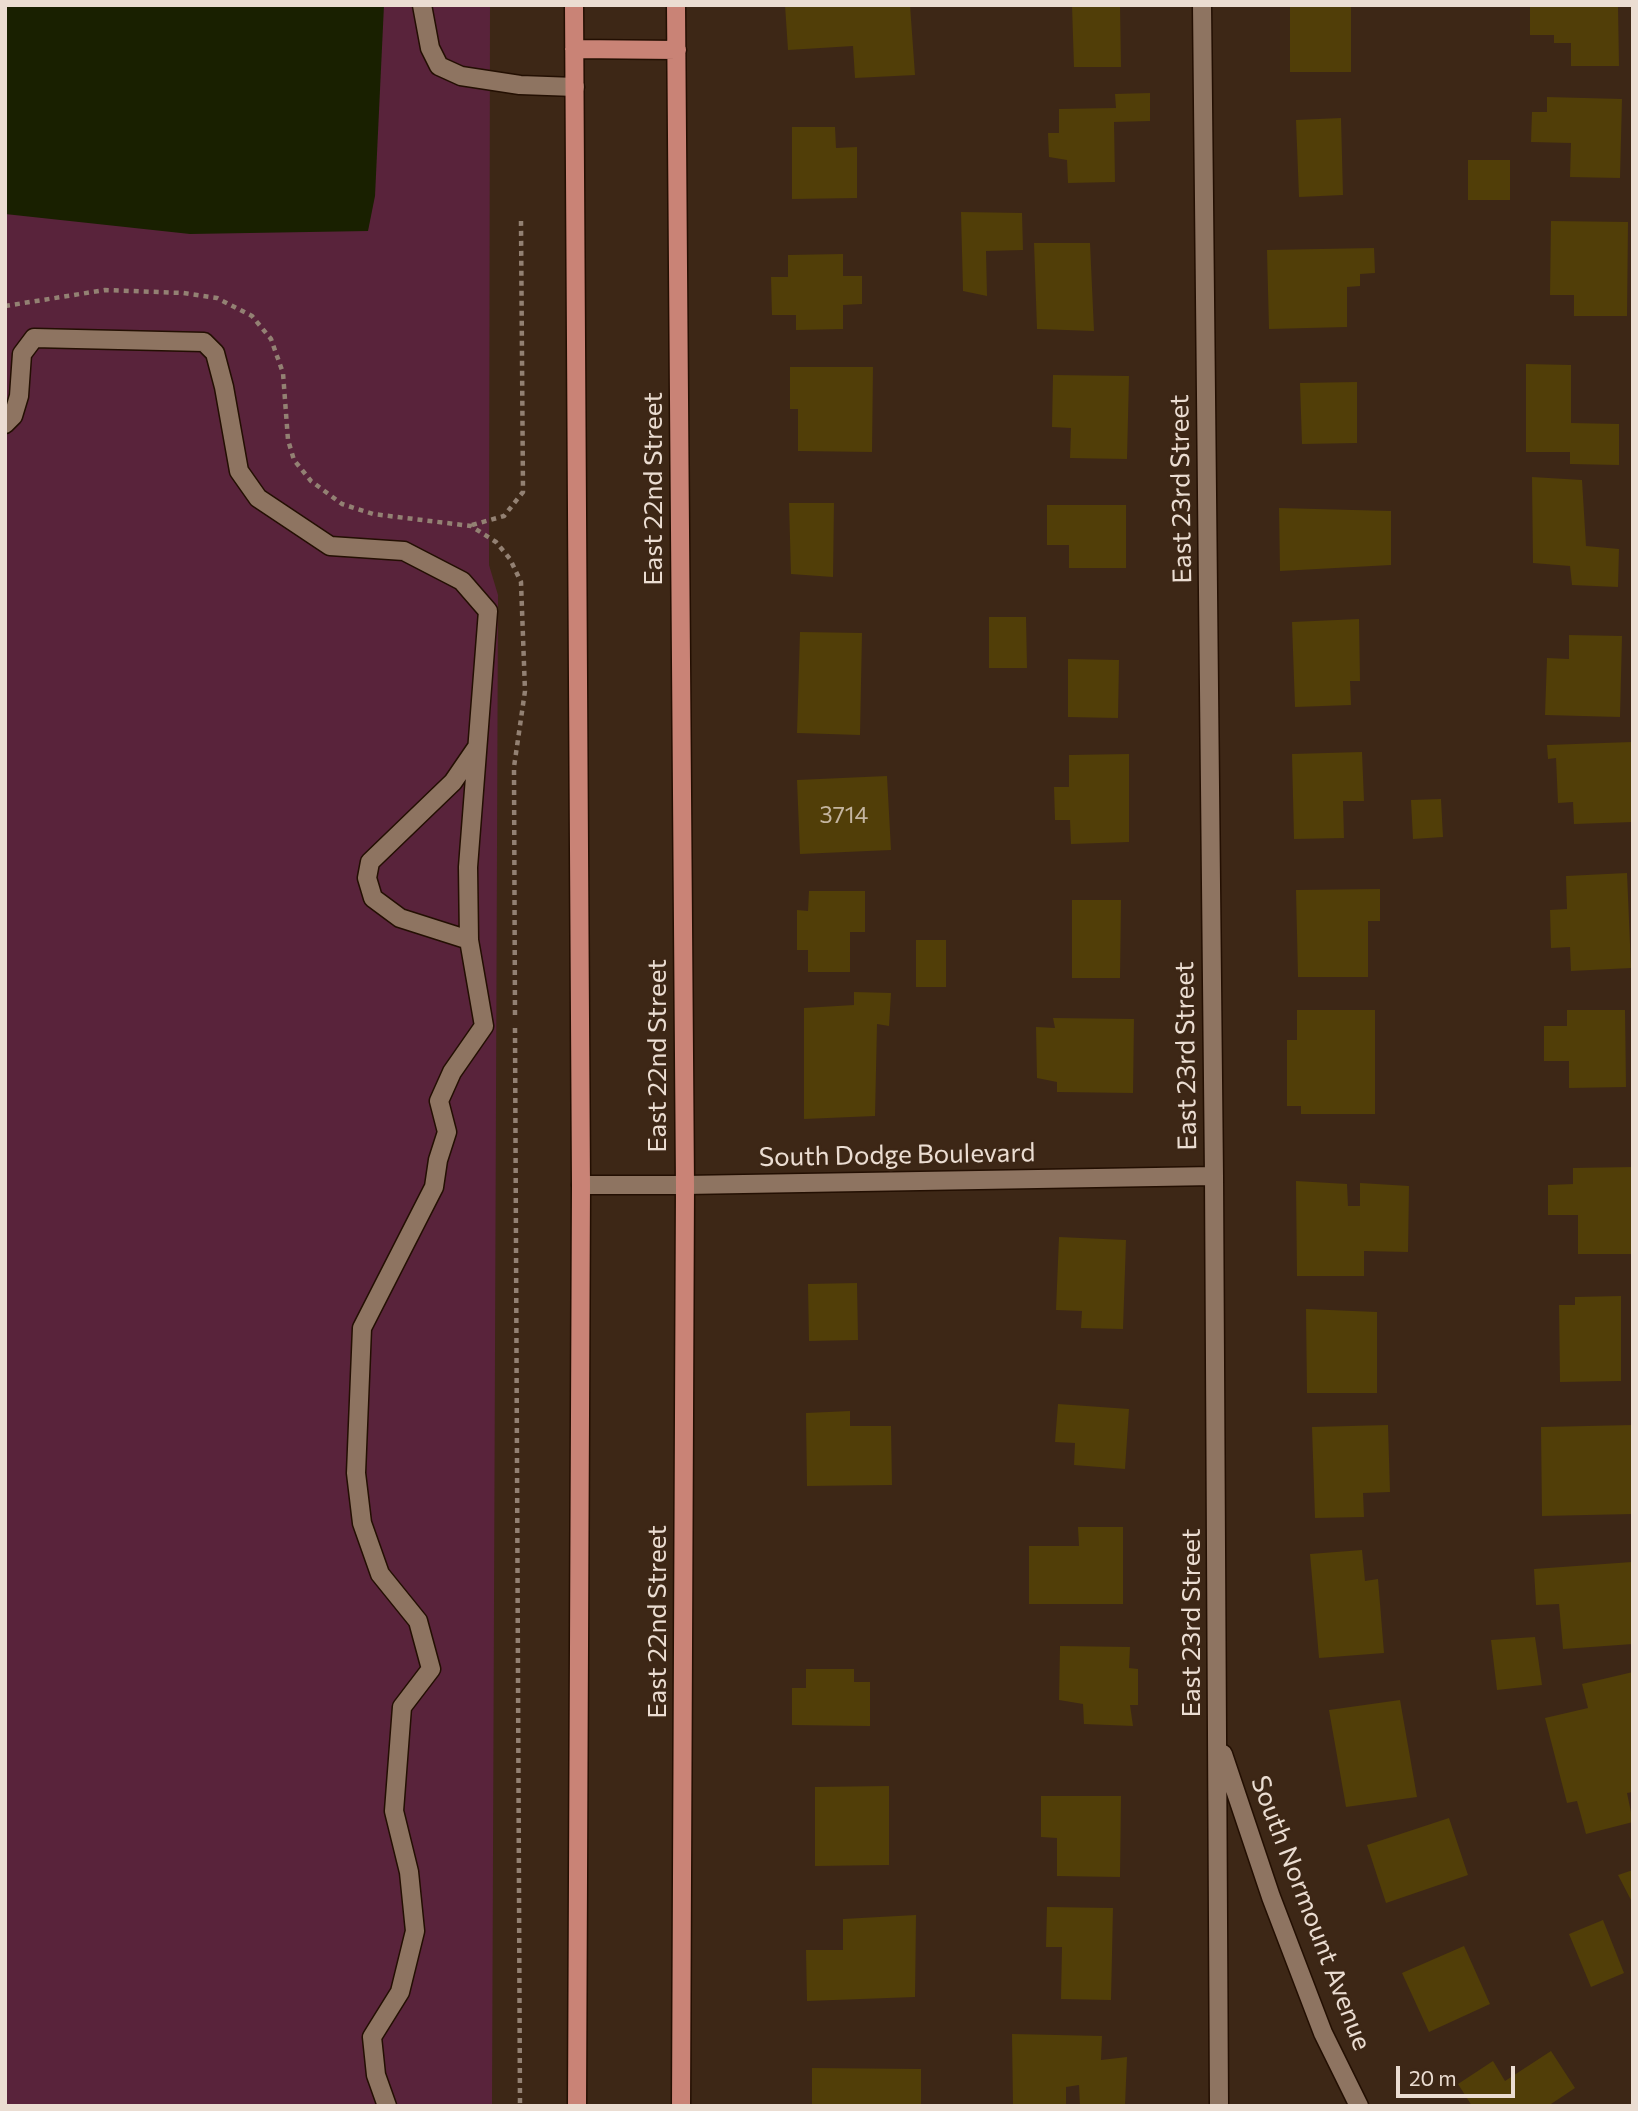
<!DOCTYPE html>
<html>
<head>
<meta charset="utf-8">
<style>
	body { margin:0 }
	#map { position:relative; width:1638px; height:2111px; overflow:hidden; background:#3d2716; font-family:Commissioner,sans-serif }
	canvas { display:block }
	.frame { position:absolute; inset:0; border:7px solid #ebddd2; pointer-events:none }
	.scale { position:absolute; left:1396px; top:2066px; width:119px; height:32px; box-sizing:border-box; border:4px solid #ebddd2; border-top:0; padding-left:9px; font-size:21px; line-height:24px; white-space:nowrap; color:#ebddd2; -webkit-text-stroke:5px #3d2716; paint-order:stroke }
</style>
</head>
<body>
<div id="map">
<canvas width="1638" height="2111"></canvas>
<div class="frame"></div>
<div class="scale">20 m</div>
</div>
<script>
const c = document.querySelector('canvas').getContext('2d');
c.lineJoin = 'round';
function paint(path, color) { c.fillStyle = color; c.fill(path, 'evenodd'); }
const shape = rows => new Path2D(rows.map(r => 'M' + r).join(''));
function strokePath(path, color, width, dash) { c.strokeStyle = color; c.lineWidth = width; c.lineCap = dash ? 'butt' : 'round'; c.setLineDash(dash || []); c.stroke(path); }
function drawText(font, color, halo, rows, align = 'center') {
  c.font = font + ' Commissioner,sans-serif'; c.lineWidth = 5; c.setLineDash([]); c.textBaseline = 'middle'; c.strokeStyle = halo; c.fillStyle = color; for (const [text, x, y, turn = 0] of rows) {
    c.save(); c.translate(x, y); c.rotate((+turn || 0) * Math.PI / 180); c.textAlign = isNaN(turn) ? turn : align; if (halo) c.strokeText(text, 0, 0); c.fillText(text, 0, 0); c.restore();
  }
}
paint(shape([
	[5,5,490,5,489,565,498,595,492,2106,5,2106]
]), '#59233b');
paint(shape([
	[5,5,384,5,375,196,368,231,190,234,5,214]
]), '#192000');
paint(shape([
	[785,5,910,5,915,75,855,78,853,46,788,50],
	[1072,5,1120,5,1121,67,1074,67],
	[1290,5,1351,5,1351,72,1290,72],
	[1530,5,1618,5,1619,66,1571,66,1571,43,1554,43,1554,35,1530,35],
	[1150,93,1150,121,1114,122,1115,182,1068,183,1067,160,1049,157,1048,133,1059,133,1059,109,1116,108,1115,94],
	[1547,97,1622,99,1620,178,1570,177,1571,143,1531,142,1532,112,1547,112],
	[1341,118,1343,195,1299,197,1296,120],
	[792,127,835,127,836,148,857,147,857,198,792,199],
	[1468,160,1510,160,1510,200,1468,200],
	[961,212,1022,213,1023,250,986,251,987,296,963,291],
	[1551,221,1628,222,1627,316,1574,316,1574,295,1550,295],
	[1034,243,1090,243,1094,331,1037,329],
	[1374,248,1375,273,1360,274,1360,286,1347,287,1347,327,1269,329,1267,250],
	[843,254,843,276,862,276,862,304,843,305,843,329,796,330,796,315,772,315,771,277,788,277,788,255],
	[1526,364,1571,365,1571,423,1619,424,1619,465,1570,464,1570,452,1526,452],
	[790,367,873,367,872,452,798,451,798,409,790,409],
	[1053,375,1129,376,1127,459,1070,458,1071,428,1052,427],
	[1357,382,1357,443,1302,444,1300,383],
	[1532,477,1582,480,1586,546,1619,549,1618,587,1572,585,1570,566,1533,563],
	[789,503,834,503,833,577,791,574],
	[1047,505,1126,505,1126,568,1069,568,1069,545,1047,545],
	[1279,508,1391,511,1391,565,1280,571],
	[989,617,1026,617,1027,668,989,668],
	[1359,619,1360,681,1350,681,1351,705,1295,707,1292,622],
	[800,632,862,633,860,735,797,733],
	[1569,635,1622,636,1620,717,1545,715,1547,658,1569,659],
	[1068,659,1119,660,1118,718,1068,717],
	[1632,742,1633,822,1574,824,1573,802,1558,803,1556,758,1548,759,1547,745],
	[1362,752,1364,801,1343,801,1344,838,1294,839,1292,754],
	[1129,754,1129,842,1071,844,1070,820,1055,820,1054,787,1069,787,1069,755],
	[887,776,891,850,800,854,797,780],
	[1441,799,1443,837,1413,839,1411,800],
	[1627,873,1631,968,1571,971,1570,947,1551,948,1550,910,1567,909,1566,876],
	[1380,889,1380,921,1368,921,1368,977,1298,977,1296,890],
	[809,891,865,891,865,932,850,932,850,972,808,972,808,950,797,950,797,910,808,911],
	[1072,900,1121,900,1120,978,1072,978],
	[916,940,946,940,946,987,916,987],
	[854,992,891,993,889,1026,877,1024,875,1116,804,1119,804,1008,854,1005],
	[1297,1010,1375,1010,1375,1114,1301,1114,1301,1106,1287,1106,1287,1040,1297,1040],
	[1567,1010,1625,1010,1626,1087,1569,1088,1569,1061,1544,1061,1544,1026,1567,1026],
	[1053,1018,1134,1019,1133,1093,1057,1092,1057,1082,1037,1078,1036,1027,1055,1028],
	[1633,1167,1633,1254,1578,1254,1578,1215,1548,1215,1548,1185,1573,1184,1573,1168],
	[1296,1181,1347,1184,1348,1206,1360,1206,1360,1183,1409,1186,1408,1252,1364,1251,1364,1276,1297,1276],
	[1059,1237,1126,1240,1123,1329,1081,1328,1082,1311,1056,1310],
	[857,1283,858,1340,809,1341,808,1284],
	[1621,1296,1621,1381,1560,1382,1559,1305,1575,1305,1575,1297],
	[1306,1309,1377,1312,1377,1393,1307,1393],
	[1058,1404,1129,1409,1125,1469,1074,1465,1075,1443,1055,1442],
	[850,1411,850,1426,891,1426,892,1485,807,1486,806,1413],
	[1388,1425,1390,1492,1363,1493,1364,1517,1315,1518,1312,1427],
	[1633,1425,1633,1514,1542,1516,1541,1427],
	[1078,1527,1123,1527,1123,1604,1029,1604,1029,1546,1079,1546],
	[1362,1550,1365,1581,1378,1579,1384,1653,1319,1658,1310,1554],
	[1632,1562,1633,1644,1563,1649,1559,1604,1536,1605,1534,1569],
	[1535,1637,1542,1685,1497,1690,1491,1640],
	[1060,1646,1130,1647,1129,1668,1138,1669,1138,1705,1130,1705,1133,1726,1084,1724,1083,1704,1059,1700],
	[806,1669,854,1669,854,1682,870,1682,870,1726,792,1725,792,1688,806,1688],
	[1633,1672,1633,1792,1627,1793,1633,1822,1586,1834,1577,1801,1567,1803,1545,1718,1588,1708,1582,1684],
	[1400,1700,1417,1797,1346,1807,1329,1710],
	[889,1786,889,1865,815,1866,815,1787],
	[1041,1796,1121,1796,1120,1877,1057,1876,1057,1838,1041,1837],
	[1449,1818,1468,1875,1386,1903,1367,1845],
	[1633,1870,1633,1899,1631,1900,1618,1875],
	[1047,1907,1113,1908,1111,2000,1061,1999,1062,1947,1046,1947],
	[916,1915,915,1997,807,2001,806,1950,843,1950,843,1919],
	[1603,1920,1624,1973,1591,1987,1569,1934],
	[1464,1946,1490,2004,1429,2032,1402,1973],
	[1012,2034,1102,2036,1101,2060,1127,2057,1125,2106,1080,2106,1079,2085,1066,2087,1066,2106,1013,2106],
	[1551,2051,1575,2088,1548,2106,1472,2106,1458,2084,1493,2061,1505,2081],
	[812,2068,921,2069,921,2106,812,2106]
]), '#513e08');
const service = shape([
	[422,5,430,48,439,66,461,76,520,85,575,87],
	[5,424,13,416,19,396,22,354,34,338,204,342,215,353,224,387,239,471,258,498,330,546,404,551,462,581,488,611,468,867,469,940,484,1026,452,1072,439,1101,447,1132,438,1160,434,1187,362,1328,356,1473,362,1523,380,1574,418,1621,431,1669,402,1707,394,1811,409,1872,415,1931,400,1992,372,2037,376,2075,387,2106],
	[469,940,400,918,373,898,367,878,370,862,453,782,477,747]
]);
const minor = shape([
	[1202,5,1214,1176,1219,2106],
	[581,1185,685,1185,1214,1176],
	[1223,1754,1271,1897,1323,2033,1359,2106]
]);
const primary = shape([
	[574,5,581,1185,577,2106],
	[676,5,685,1185,681,2106],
	[574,49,677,50]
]);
strokePath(service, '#230f02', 21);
strokePath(minor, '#230f02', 21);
strokePath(primary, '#230f02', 21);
strokePath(shape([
	[5,306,105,290,183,293,217,298,252,316,271,339,283,373,288,440,294,460,311,481,342,504,373,514,471,526,496,542,510,559,521,582,525,691,514,767,515,1019],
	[472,525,504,516,523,492,521,221],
	[515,1028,520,2106]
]), '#938173', 4.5, [5, 5]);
strokePath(service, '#8e7461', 18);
strokePath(minor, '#8e7461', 18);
strokePath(primary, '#c98376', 18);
drawText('23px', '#c4b5a0', null, [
	["3714",844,815]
]);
drawText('26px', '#ebddd2', '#3d2716', [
	["East 22nd Street",653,489,-90],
	["East 23rd Street",1181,489,-91],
	["East 22nd Street",657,1056,-90],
	["East 23rd Street",1186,1056,-91],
	["South Dodge Boulevard",897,1155,-1],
	["East 22nd Street",657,1622,-90],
	["East 23rd Street",1191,1623,-90],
	["South Normount Avenue",1311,1913,69]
]);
</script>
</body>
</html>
